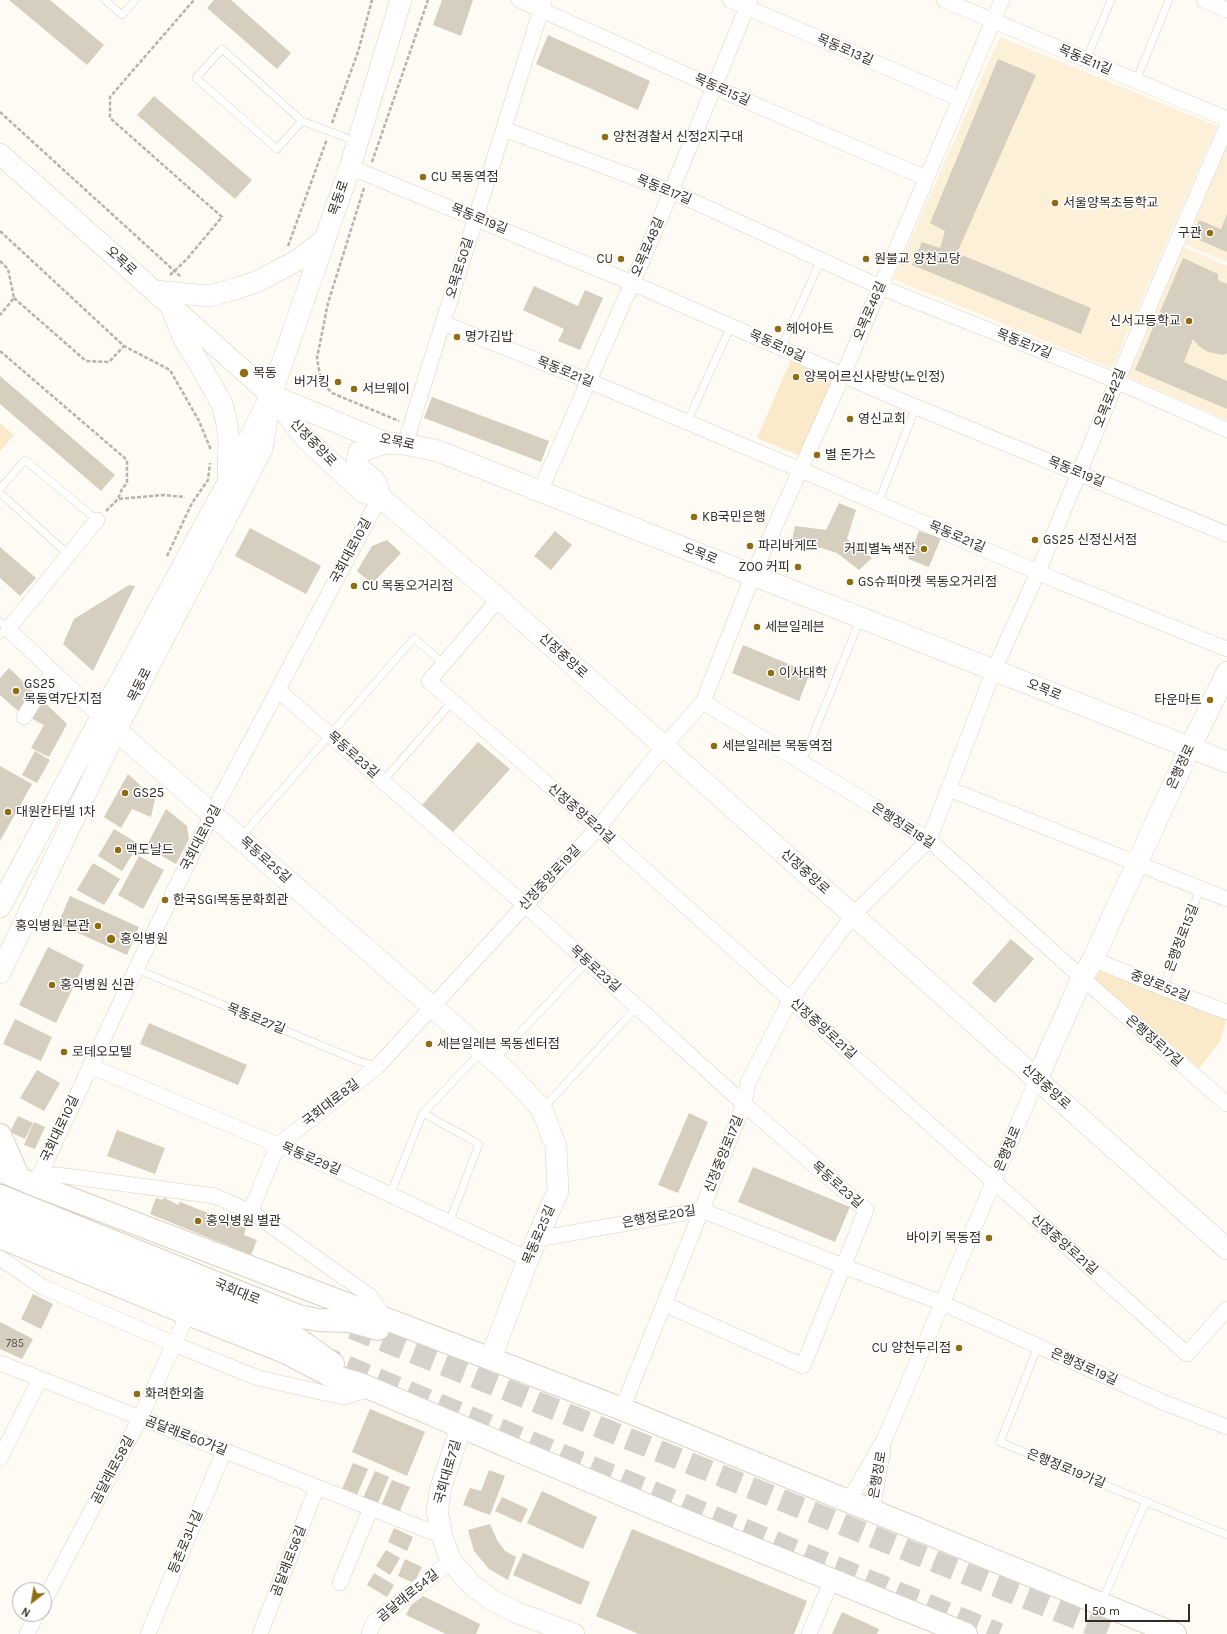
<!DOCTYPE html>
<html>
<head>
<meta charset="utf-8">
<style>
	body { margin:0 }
	#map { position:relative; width:1227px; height:1634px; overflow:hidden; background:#fefbf4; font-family:Karla,sans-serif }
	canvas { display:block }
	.north { position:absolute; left:12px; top:1582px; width:40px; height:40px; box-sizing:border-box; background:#fff; border:1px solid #acaba9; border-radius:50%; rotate:211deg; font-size:11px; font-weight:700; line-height:16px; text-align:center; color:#302d27 }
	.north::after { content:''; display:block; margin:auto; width:14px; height:18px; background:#906d12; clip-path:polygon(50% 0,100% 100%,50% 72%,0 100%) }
	.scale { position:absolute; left:1085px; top:1604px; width:105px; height:18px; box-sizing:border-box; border:2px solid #302d27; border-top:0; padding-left:5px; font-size:12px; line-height:14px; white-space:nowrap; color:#302d27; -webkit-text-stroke:3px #fff; paint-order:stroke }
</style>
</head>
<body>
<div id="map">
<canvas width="1227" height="1634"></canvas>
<div class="north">N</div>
<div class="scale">50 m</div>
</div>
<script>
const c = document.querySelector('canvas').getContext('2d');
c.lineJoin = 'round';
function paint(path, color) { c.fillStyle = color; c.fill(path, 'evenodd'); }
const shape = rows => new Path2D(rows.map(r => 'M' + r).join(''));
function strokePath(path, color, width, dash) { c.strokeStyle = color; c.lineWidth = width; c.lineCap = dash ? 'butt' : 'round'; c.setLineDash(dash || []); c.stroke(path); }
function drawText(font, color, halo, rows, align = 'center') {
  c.font = font + ' Karla,"Noto Sans KR",sans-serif'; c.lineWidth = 3; c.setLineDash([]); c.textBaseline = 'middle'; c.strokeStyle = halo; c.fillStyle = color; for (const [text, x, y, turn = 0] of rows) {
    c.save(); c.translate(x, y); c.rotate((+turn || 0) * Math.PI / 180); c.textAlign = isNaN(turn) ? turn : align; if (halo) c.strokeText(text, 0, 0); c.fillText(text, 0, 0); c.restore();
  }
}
paint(shape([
	[1000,37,1217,126,1112,368,893,279],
	[1227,144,1227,262,1185,244],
	[1183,247,1227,266,1227,420,1128,377]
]), '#fcf0d8');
paint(shape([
	[791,360,833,378,800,456,757,438],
	[0,423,14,435,0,451],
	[1099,971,1227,1017,1220,1042,1199,1068,1095,979]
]), '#faeaca');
paint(shape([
	[9,0,50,0,104,45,87,65],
	[214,0,231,0,291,53,277,69,207,8],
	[442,0,473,0,461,36,433,25],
	[548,35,650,81,638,110,536,64],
	[998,59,1036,75,957,253,1091,308,1081,334,912,265,922,242,940,248,945,231,930,223],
	[154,96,252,180,235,199,137,115],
	[1227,214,1227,252,1192,237,1199,220,1221,229],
	[1183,258,1218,274,1218,280,1227,284,1227,353,1223,355,1208,352,1199,346,1193,339,1184,362,1227,381,1227,409,1135,370],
	[534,286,578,306,585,290,603,298,580,350,558,341,564,329,523,310],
	[0,376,115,475,101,491,0,404],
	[432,397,549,441,541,462,424,418],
	[839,503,856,510,847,539,872,558,859,570,837,553,821,548,791,545,795,526,826,530],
	[250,528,321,566,306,594,235,556],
	[555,531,572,545,551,570,534,556],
	[919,531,941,538,929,567,908,559],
	[387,540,401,553,372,584,357,571,372,546],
	[0,547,36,578,20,596,0,578],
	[129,585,135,586,93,671,63,644,74,619],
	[743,645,810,673,799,701,732,673],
	[9,668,35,693,18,711,0,695,0,678],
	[40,698,67,724,49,757,31,748,44,725,29,717],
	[478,742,510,769,453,832,422,805],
	[35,751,50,760,37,783,22,775],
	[0,766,32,784,0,841],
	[128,774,155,799,151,817,132,809,121,828,104,817],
	[166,809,187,826,189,839,176,864,146,847],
	[114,829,139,844,122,871,98,856],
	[139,856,164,870,143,909,118,895],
	[93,863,120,879,104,905,77,890],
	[70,896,139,927,127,955,58,924],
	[1011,939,1034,959,995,1003,972,983],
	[48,947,84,965,56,1023,19,1005],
	[15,1019,52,1037,41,1061,3,1044],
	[149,1023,247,1065,238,1085,140,1044],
	[37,1070,60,1083,44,1111,20,1098],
	[689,1113,708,1122,678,1193,658,1185],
	[18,1116,33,1123,25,1139,10,1132],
	[34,1122,45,1127,35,1149,24,1145],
	[117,1130,165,1148,155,1174,107,1156],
	[753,1167,850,1207,835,1242,738,1202],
	[163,1197,178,1205,180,1202,246,1228,244,1235,257,1240,251,1255,150,1214,156,1198,163,1200],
	[33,1294,53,1304,41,1329,21,1319],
	[0,1322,33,1339,22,1359,0,1349],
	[370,1409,425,1432,407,1476,352,1452],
	[353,1463,368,1469,357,1495,342,1489],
	[489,1470,505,1476,490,1515,463,1505,470,1488,481,1491],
	[375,1471,389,1477,377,1505,363,1498],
	[392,1480,410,1487,399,1513,381,1506],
	[542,1491,597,1517,583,1549,527,1523],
	[502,1497,528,1509,521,1523,495,1511],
	[490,1524,497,1540,505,1551,516,1557,508,1580,489,1569,474,1551,468,1530],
	[394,1528,413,1537,407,1551,388,1542],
	[632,1529,807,1601,794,1634,639,1634,596,1616],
	[386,1550,400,1558,390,1575,376,1566],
	[523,1553,590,1582,581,1605,513,1575],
	[405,1559,422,1567,414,1583,398,1576],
	[374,1573,394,1585,387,1597,367,1585],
	[423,1596,480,1624,476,1634,446,1634,406,1615,411,1605],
	[842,1612,879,1629,877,1634,832,1634]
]), '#d6cebe');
strokePath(shape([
	[352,1328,1116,1634],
	[316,1354,999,1634]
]), '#d5d2cb', 22, [22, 11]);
const lane = shape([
	[105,0,122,15,135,0],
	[1086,60,1111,0],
	[1136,81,1169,0],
	[302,121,277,149,196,78,222,49,302,121,355,141],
	[781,348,821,260],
	[687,422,731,326],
	[0,489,25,460,97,520],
	[0,493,69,555],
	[878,503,916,407],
	[0,622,8,629,0,635],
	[802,762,860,620],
	[383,781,452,702],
	[241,837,414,638,444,664],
	[136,969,359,1061,377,1066],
	[1163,988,1200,889],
	[495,1059,587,962],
	[544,1107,637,1007],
	[423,1113,479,1144,449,1223],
	[390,1195,423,1113,482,1051],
	[1038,1346,1000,1442,1227,1535],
	[1102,1601,1146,1501]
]);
const street = shape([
	[519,0,714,87,926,178],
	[730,0,960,99],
	[944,0,1227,119],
	[1204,0,1227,10],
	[504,129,671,191,880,287,1100,374,1227,430],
	[350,167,632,283,916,407,1227,534],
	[443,323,589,381,801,470,1058,581,1227,649],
	[405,444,544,0],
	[540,491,649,245,750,0],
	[97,520,8,629,101,717],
	[499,599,429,681,598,828,1187,1354,1227,1309],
	[278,690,525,905,744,1104,866,1210,803,1366,664,1304],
	[703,702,929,840,1082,978,1227,1104],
	[24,717,53,671],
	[949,789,1227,899],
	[1093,959,1163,988,1227,1012],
	[90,1066,335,1169,528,1259],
	[40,1174,66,1176,215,1196,253,1213,370,1296,385,1318],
	[35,1185,136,969,212,814,380,497],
	[250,1212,278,1145,378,1066,525,905,598,828,664,746,703,702,753,575,843,375,1002,0],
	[537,1239,701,1210,843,1266,942,1303,1165,1403,1227,1427],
	[0,1258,43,1287,174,1344,258,1378,343,1397,372,1389],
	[0,1363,442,1536],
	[622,1409,744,1104,748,1083,790,1000,853,915,929,840,994,670,1038,572,1117,381,1227,126],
	[0,1458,40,1379],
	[848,1502,885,1438,1037,1079],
	[872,1511,883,1449],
	[340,1583,371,1508],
	[44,1601,140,1418,188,1314],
	[27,1634,37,1614],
	[148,1634,224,1451],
	[260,1634,317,1487],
	[369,1634,374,1622,451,1561],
	[809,1634,832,1580]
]);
const secondary = shape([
	[0,154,271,395,386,443,405,444,438,451,1227,762],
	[154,291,209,296,235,289,258,281,298,260,324,240],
	[172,309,184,339,199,363,222,404,226,419,229,439,228,477],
	[273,397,306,439,363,492,380,497,499,599,1227,1249],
	[380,497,376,482,359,467,357,460,359,452,386,443],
	[101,717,507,1072,542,1109,556,1147,558,1191,528,1259,491,1358],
	[0,907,101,717,228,482,271,395,350,167,401,0],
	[0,973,116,730,262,449,267,419],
	[1037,1079,1082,978,1093,959,1190,748,1227,672],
	[461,1427,441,1487,437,1511,442,1536,451,1561,472,1585,492,1600,518,1613,574,1634]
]);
const primary = shape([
	[0,1135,19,1178],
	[0,1170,35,1185,622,1409,1175,1634],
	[0,1196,298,1316,318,1320,350,1321,378,1329],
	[0,1216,294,1336,333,1364],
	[0,1237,188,1314,285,1352,327,1374,360,1384,656,1509,966,1634]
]);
strokePath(lane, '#dad2c2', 8);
strokePath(street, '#dad2c2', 16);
strokePath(secondary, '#dad2c2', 22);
strokePath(primary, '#dad2c2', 24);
strokePath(shape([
	[0,112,180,276],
	[332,123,358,52,372,0],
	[372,162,428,0],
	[364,188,328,303,317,358,321,381,332,393,399,421],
	[0,231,124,346,170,370,199,421,211,450],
	[288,246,327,139],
	[0,261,8,269,14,298,0,315],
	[170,275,186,260,222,217,110,118,110,97,194,0],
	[14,298,86,361,109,362,124,346],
	[0,351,127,460,127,483,122,489,118,499,163,495,185,497],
	[106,511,118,499],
	[167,556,192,503,208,480,210,463]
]), '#b6b3ac', 2.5, [4, 2]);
strokePath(lane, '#fff', 7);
strokePath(street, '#fff', 15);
strokePath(secondary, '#fff', 21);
strokePath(primary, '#fff', 22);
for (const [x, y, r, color] of [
	[605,137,4,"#906d12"],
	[423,177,4,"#906d12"],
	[1055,203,4,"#906d12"],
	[1210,233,4,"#906d12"],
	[621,259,4,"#906d12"],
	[866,259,4,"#906d12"],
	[1189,321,4,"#906d12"],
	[778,329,4,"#906d12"],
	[457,337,4,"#906d12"],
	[244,373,5,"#906d12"],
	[796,377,4,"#906d12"],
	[338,382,4,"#906d12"],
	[354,389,4,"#906d12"],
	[850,419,4,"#906d12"],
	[817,455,4,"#906d12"],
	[694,517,4,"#906d12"],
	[1035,540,4,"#906d12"],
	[750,546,4,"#906d12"],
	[924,549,4,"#906d12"],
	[798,567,4,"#906d12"],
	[850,582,4,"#906d12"],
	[354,586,4,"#906d12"],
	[757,627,4,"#906d12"],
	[771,673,4,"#906d12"],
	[16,691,4,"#906d12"],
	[1210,700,4,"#906d12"],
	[714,746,4,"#906d12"],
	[125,793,4,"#906d12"],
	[8,812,4,"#906d12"],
	[118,850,4,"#906d12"],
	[165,900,4,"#906d12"],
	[98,926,4,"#906d12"],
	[111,939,5,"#906d12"],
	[52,985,4,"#906d12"],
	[429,1044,4,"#906d12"],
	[64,1052,4,"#906d12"],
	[198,1221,4,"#906d12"],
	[989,1238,4,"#906d12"],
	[959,1348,4,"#906d12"],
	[137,1394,4,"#906d12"]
]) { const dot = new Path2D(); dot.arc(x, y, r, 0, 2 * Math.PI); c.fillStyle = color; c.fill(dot); strokePath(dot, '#fff', 1.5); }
drawText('11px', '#5a554d', null, [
	["785",15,1344]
]);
drawText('13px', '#302d27', '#fff', [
	["목동로13길",845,50,23],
	["목동로11길",1085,60,23],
	["목동로15길",722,90,24],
	["목동로17길",664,190,22],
	["목동로",339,198,-71],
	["목동로19길",479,219,22],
	["오목로48길",648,247,-67],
	["오목로",121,261,42],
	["오목로50길",460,268,-73],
	["오목로46길",870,311,-67],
	["목동로17길",1024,344,22],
	["목동로19길",777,346,24],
	["목동로21길",565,372,22],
	["오목로42길",1110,398,-68],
	["오목로",397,442,12],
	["신정중앙로",313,443,46],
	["목동로19길",1076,472,22],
	["목동로21길",957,537,23],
	["국회대로10길",351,551,-62],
	["오목로",700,554,22],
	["신정중앙로",563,656,42],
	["목동로",140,685,-63],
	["오목로",1044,690,22],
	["목동로23길",353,755,41],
	["은행정로",1181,767,-65],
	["신정중앙로21길",581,814,41],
	["은행정로18길",903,826,33],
	["국회대로10길",201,838,-63],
	["목동로25길",265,860,41],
	["신정중앙로",805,872,42],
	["신정중앙로19길",550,878,-47],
	["은행정로15길",1182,938,-69],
	["목동로23길",595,969,42],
	["중앙로52길",1160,986,22],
	["목동로27길",256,1019,22],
	["신정중앙로21길",823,1029,42],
	["은행정로17길",1154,1041,41],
	["신정중앙로",1046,1087,42],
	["국회대로8길",331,1103,-38],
	["국회대로10길",60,1129,-65],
	["은행정로",1008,1149,-67],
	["신정중앙로17길",724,1154,-68],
	["목동로29길",311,1159,23],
	["목동로23길",837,1185,41],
	["은행정로20길",659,1217,-10],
	["목동로25길",539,1235,-67],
	["신정중앙로21길",1064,1245,41],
	["국회대로",237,1292,22],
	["은행정로19길",1084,1367,24],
	["곰달래로60가길",186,1436,21],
	["은행정로19가길",1066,1469,22],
	["곰달래로58길",113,1470,-62],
	["국회대로7길",448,1472,-74],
	["은행정로",878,1475,-80],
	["등촌로3나길",186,1542,-67],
	["곰달래로56길",289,1561,-69],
	["곰달래로54길",408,1596,-39]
]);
drawText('13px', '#302d27', '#fff', [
	["양천경찰서 신정2지구대",613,137],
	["CU 목동역점",431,177],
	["서울양목초등학교",1063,203],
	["구관",1202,233,"right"],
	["CU",613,259,"right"],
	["원불교 양천교당",874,259],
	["신서고등학교",1181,321,"right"],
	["헤어아트",786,329],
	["명가김밥",465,337],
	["목동",253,373],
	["양목어르신사랑방(노인정)",804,377],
	["버거킹",330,382,"right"],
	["서브웨이",362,389],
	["영신교회",858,419],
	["별 돈가스",825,455],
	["KB국민은행",702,517],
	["GS25 신정신서점",1043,540],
	["파리바게뜨",758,546],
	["커피별녹색잔",916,549,"right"],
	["ZOO 커피",790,567,"right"],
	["GS슈퍼마켓 목동오거리점",858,582],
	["CU 목동오거리점",362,586],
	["세븐일레븐",765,627],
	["이사대학",779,673],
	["GS25",24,684],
	["목동역7단지점",24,699],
	["타운마트",1202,700,"right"],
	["세븐일레븐 목동역점",722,746],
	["GS25",133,793],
	["대원칸타빌 1차",16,812],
	["맥도날드",126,850],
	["한국SGI목동문화회관",173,900],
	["홍익병원 본관",90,926,"right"],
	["홍익병원",120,939],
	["홍익병원 신관",60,985],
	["세븐일레븐 목동센터점",437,1044],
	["로데오모텔",72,1052],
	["홍익병원 별관",206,1221],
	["바이키 목동점",981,1238,"right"],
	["CU 양천두리점",951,1348,"right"],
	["화려한외출",145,1394]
], 'left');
</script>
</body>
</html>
